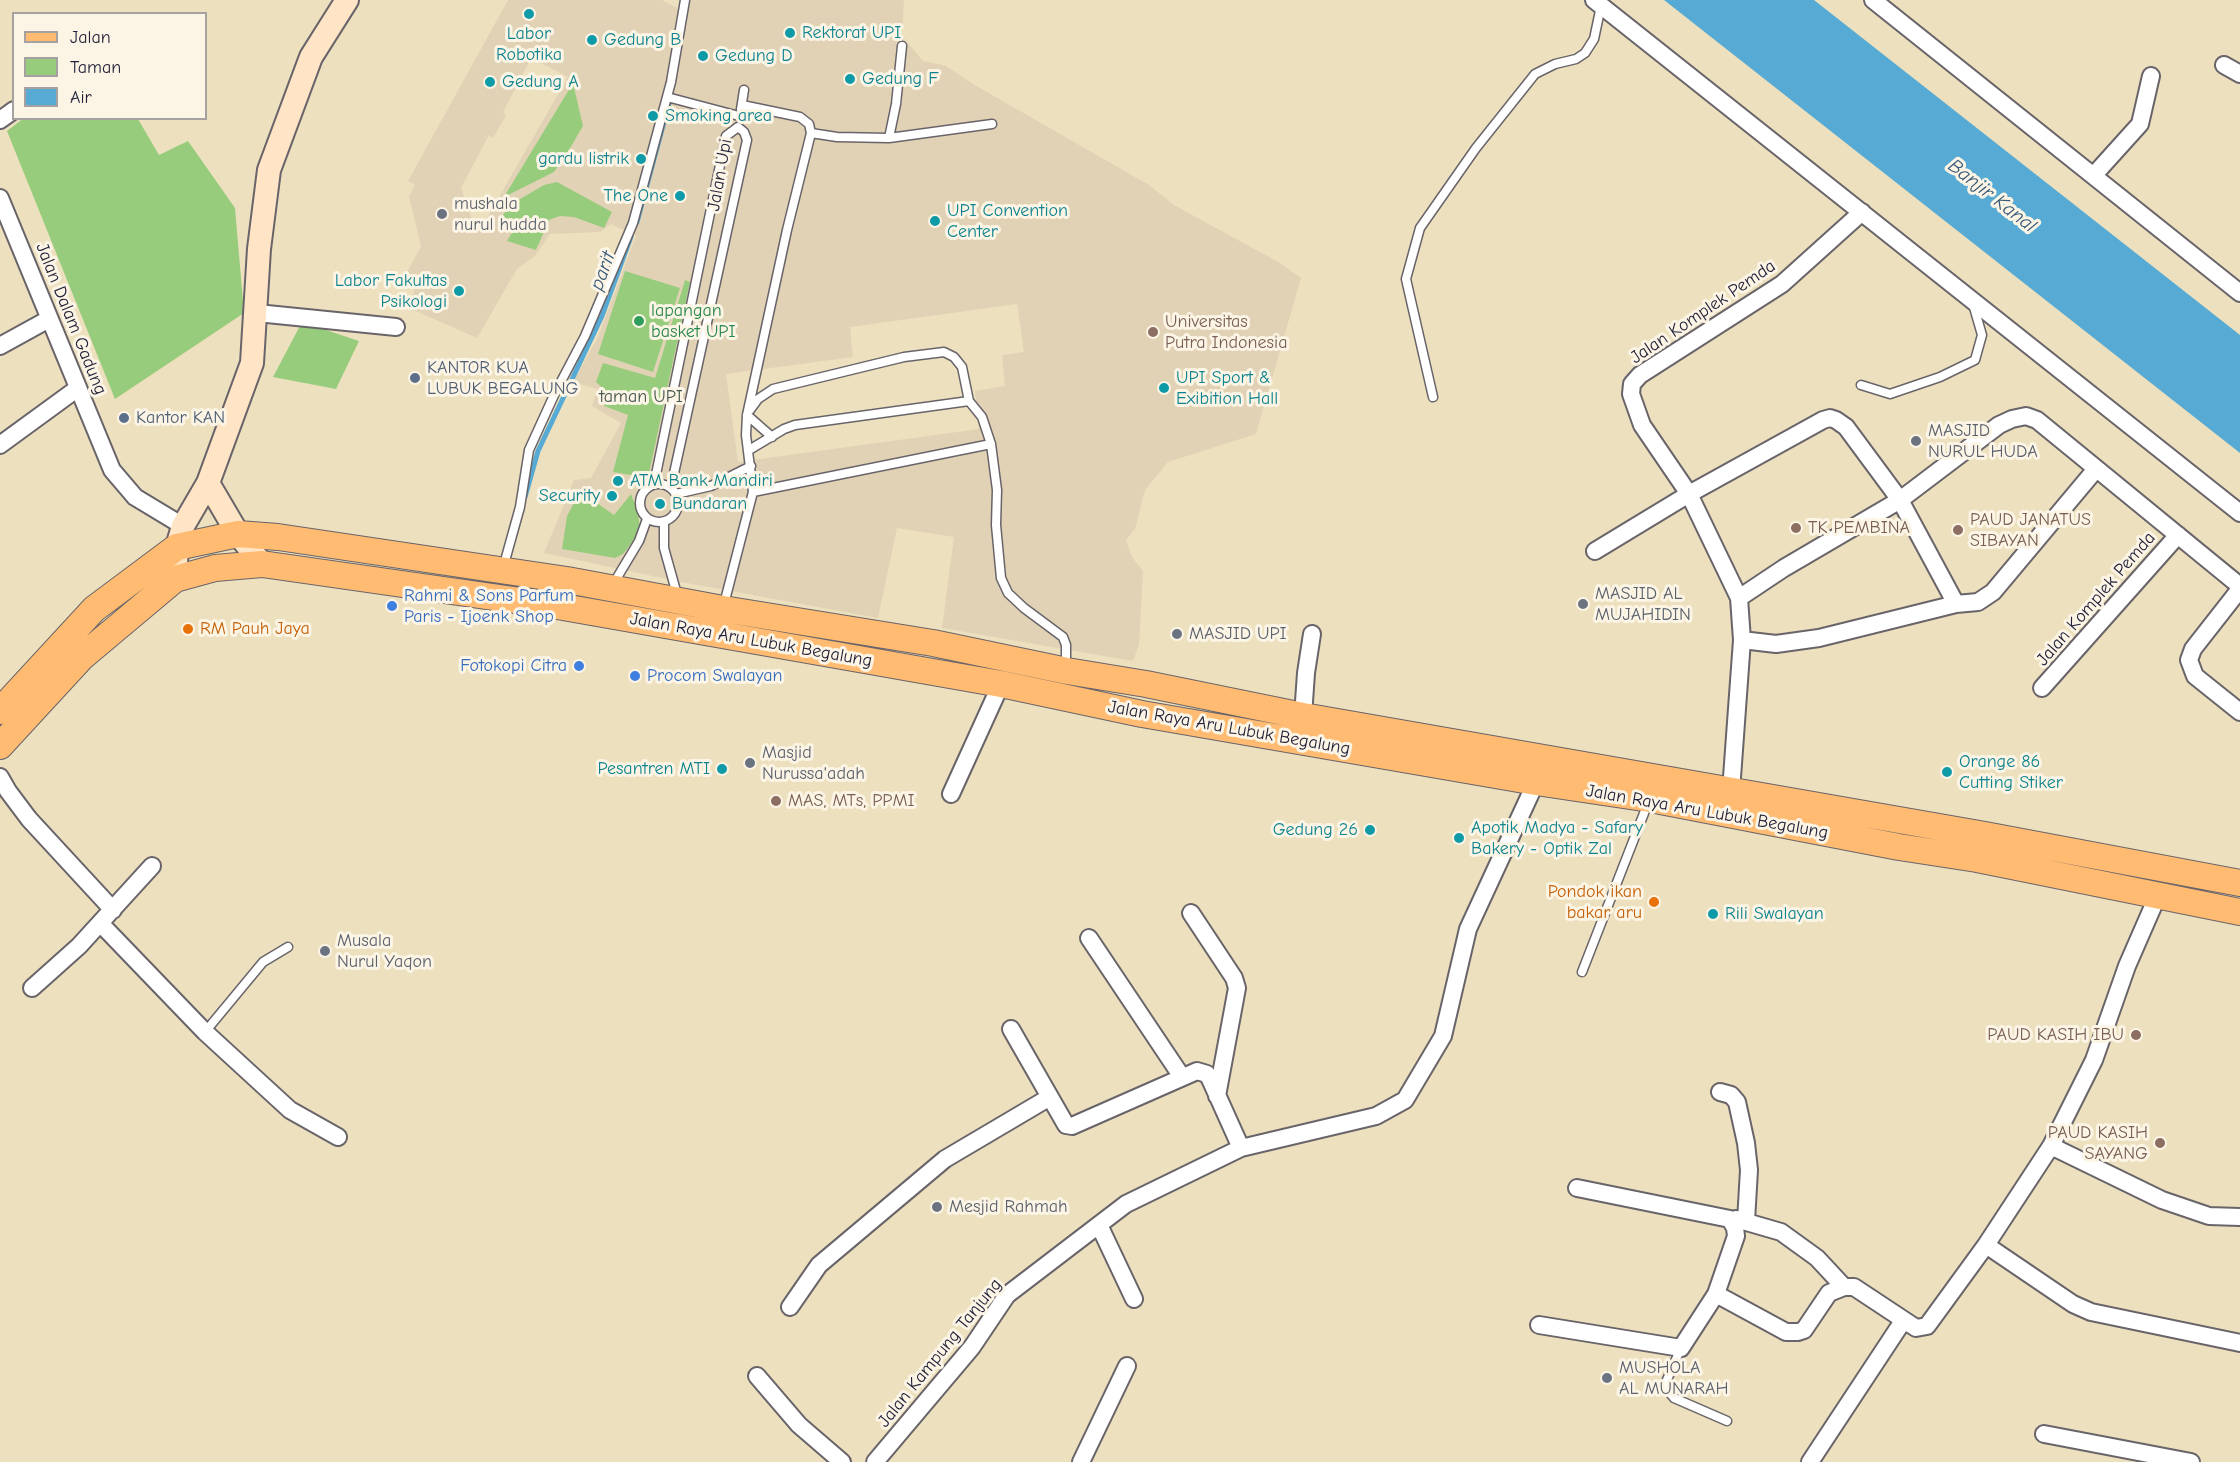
<!DOCTYPE html>
<html>
<head>
<meta charset="utf-8">
<style>
	body { margin:0 }
	#map { position:relative; width:2240px; height:1462px; overflow:hidden; background:#ece0be; font-family:"Comic Neue",sans-serif }
	canvas { display:block }
	.legend { position:absolute; left:12px; top:12px; width:195px; height:108px; box-sizing:border-box; background:#fcf5e5; border:2px solid #a5a1a1; margin:0; padding:8px 10px; list-style:none; font-size:18px; color:#22223b }
	.legend li { display:flex; align-items:center; gap:12px; height:30px }
	.legend b { width:30px; border:2px solid #a5a1a1 }
</style>
</head>
<body>
<div id="map">
<canvas width="2240" height="1462"></canvas>
<ul class="legend">
<li><b style="height:8px;background:#ffbb71"></b>Jalan</li>
<li><b style="height:16px;background:#98cc7d"></b>Taman</li>
<li><b style="height:16px;background:#57aad3"></b>Air</li>
</ul>
</div>
<script>
const c = document.querySelector('canvas').getContext('2d');
c.lineJoin = 'round';
function paint(path, color) { c.fillStyle = color; c.fill(path, 'evenodd'); }
const shape = rows => new Path2D(rows.map(r => 'M' + r).join(''));
function strokePath(path, color, width, dash) { c.strokeStyle = color; c.lineWidth = width; c.lineCap = dash ? 'butt' : 'round'; c.setLineDash(dash || []); c.stroke(path); }
function drawText(font, color, halo, rows, align = 'center') {
  c.font = font + ' "Comic Neue",sans-serif'; c.lineWidth = 6; c.setLineDash([]); c.textBaseline = 'middle'; c.strokeStyle = halo; c.fillStyle = color; for (const [text, x, y, turn = 0] of rows) {
    c.save(); c.translate(x, y); c.rotate((+turn || 0) * Math.PI / 180); c.textAlign = isNaN(turn) ? turn : align; if (halo) c.strokeText(text, 0, 0); c.fillText(text, 0, 0); c.restore();
  }
}
paint(shape([
	[508,0,662,0,685,12,687,0,904,0,902,36,923,61,946,66,973,84,1149,185,1174,205,1280,263,1301,278,1256,434,1168,462,1145,490,1135,529,1126,540,1132,557,1143,571,1139,645,1133,661,942,628,954,537,897,528,878,618,676,581,544,553,574,480,591,478,621,423,592,406,597,389,573,382,598,337,636,236,611,224,600,232,550,234,535,256,517,269,477,338,409,308,415,287,403,280,421,246,409,197,415,185,408,181],
	[531,58,568,77,480,230,475,228,461,188,489,135,493,138,506,115,503,112],
	[572,84,583,126,560,165],
	[685,281,651,459,648,478,628,415,604,406,607,392,655,378],
	[1017,304,1024,352,1002,355,1005,386,975,391,979,429,738,462,726,374,853,357,850,327],
	[597,491,593,499,614,515,631,495,636,502,640,519,640,529,631,545,580,492]
]), '#e1d2b5');
paint(shape([
	[573,83,583,126,569,150,554,172,504,197],
	[24,118,138,119,159,155,188,141,235,208,244,313,115,399,7,131],
	[557,182,612,212,604,228,574,217,560,216,549,220,536,250,507,241,515,228,499,221,510,205,544,185],
	[625,271,680,288,653,372,598,354],
	[685,280,690,282,648,478,613,472,628,415,604,406,607,392,596,382,603,363,655,378],
	[302,322,359,341,336,389,273,377],
	[597,491,593,500,614,515,631,494,638,511,640,529,636,537,623,554,615,558,562,549,567,516,580,492]
]), '#98cc7d');
paint(shape([
	[1664,0,1814,0,2240,335,2240,453]
]), '#57aad3');
strokePath(shape([
	[637,222,671,96],
	[525,497,538,451,602,316,631,237]
]), '#57aad3', 5);
const lane = shape([
	[667,97,739,116],
	[741,109,744,90],
	[811,133,837,137,889,138,992,124],
	[889,138,896,104,902,46],
	[1861,385,1890,394,1940,377,1975,360,1982,335,1973,304],
	[1433,397,1406,279,1420,228,1476,148,1535,74,1555,64,1576,59,1585,53,1594,39,1601,6],
	[969,401,982,417,991,444,997,490,996,525,1001,578,1008,593,1024,608,1063,637,1066,645,1066,668],
	[747,415,772,437],
	[749,450,784,429,795,425,969,401,962,367,954,357,944,352,904,357,773,389,758,399,750,410],
	'640 503a19 19 0 1 1 38 0a19 19 0 1 1-38 0Z',
	[654,484,726,136,738,127,744,132,747,140,671,487],
	[753,492,991,444],
	[676,494,711,486,751,466],
	[664,522,664,548,678,598],
	[503,568,520,507,529,450,555,393,585,336,633,223,671,82,685,0],
	[612,586,639,541,647,519],
	[723,608,753,492,746,435,747,415,787,230,811,133,809,124,800,117,742,105],
	[1582,972,1648,803],
	[205,1032,263,962,288,947],
	[1681,1348,1666,1382,1669,1392,1674,1398,1727,1421]
]);
const street = shape([
	[1594,0,2240,513],
	[1873,0,2240,293],
	[2224,65,2240,74],
	[0,120,14,110],
	[2094,175,2140,124,2151,76],
	[0,198,112,470,135,497,183,526],
	[257,313,396,327],
	[0,346,49,319],
	[0,445,78,388],
	[1595,551,1689,494,1823,420,1830,418,1836,420,1846,427,1900,500,1956,604,1819,638,1776,644,1742,640],
	[2240,589,2193,649,2189,660,2195,676,2240,712],
	[1739,598,1784,568,1900,500,1999,425,2012,419,2026,416,2037,420,2240,586],
	[1956,604,1978,602,1993,592,2096,469],
	[2042,688,2178,535],
	[1303,716,1306,673,1312,634],
	[0,777,8,791,29,819,113,910],
	[1731,791,1742,640,1739,598,1689,494,1642,425,1631,394,1632,384,1640,375,1782,284,1862,212],
	[951,794,1001,684],
	[1191,913,1234,978,1237,988,1217,1096],
	[100,923,205,1032,290,1110,338,1137],
	[1089,938,1182,1077],
	[32,988,79,946,152,866],
	[1011,1029,1066,1125,1072,1126,1197,1071,1207,1074,1210,1079,1241,1148],
	[1720,1092,1731,1095,1737,1102,1746,1143,1749,1170,1746,1221],
	[2051,1146,2162,1200,2209,1216,2240,1217],
	[1577,1188,1730,1219,1735,1228,1736,1236,1716,1294],
	[1736,1219,1781,1232,1817,1258,1844,1287],
	[1099,1225,1134,1299],
	[1986,1245,2073,1304,2091,1312,2240,1343],
	[790,1307,819,1265,945,1159,1050,1097],
	[1539,1325,1681,1348,1716,1294,1786,1332,1798,1332,1804,1330,1829,1293,1844,1287,1854,1287,1916,1328,1927,1326,1986,1245,2051,1146,2094,1060,2127,966,2158,895],
	[757,1376,799,1425,842,1462],
	[2044,1434,2191,1462],
	[875,1462,972,1347,1007,1295,1126,1204,1241,1148,1376,1116,1405,1100,1443,1036,1468,929,1536,782],
	[1081,1462,1127,1366],
	[1810,1462,1903,1321]
]);
const secondary = shape([
	[208,483,238,534,262,564],
	[175,579,177,547,183,526,208,483,252,363,259,249,269,170,311,57,347,0]
]);
const primary = shape([
	[0,711,94,609,177,547,238,534,278,537,567,580,723,609,933,643,1067,671,1146,684,1303,716,1985,835,2240,883],
	[0,746,82,657,175,579,215,568,262,564,563,607,1001,684,1142,714,1536,782,1650,799,1899,847,1977,859,2240,912]
]);
strokePath(lane, '#696469', 11);
strokePath(street, '#696469', 20);
strokePath(secondary, '#696469', 26);
strokePath(primary, '#696469', 28);
strokePath(lane, '#fff', 8);
strokePath(street, '#fff', 16);
strokePath(secondary, '#ffe4c6', 22);
strokePath(primary, '#ffbb71', 26);
for (const [x, y, r, color] of [
	[529,14,6,"#0f9aa8"],
	[790,33,6,"#0f9aa8"],
	[592,40,6,"#0f9aa8"],
	[703,56,6,"#0f9aa8"],
	[850,79,6,"#0f9aa8"],
	[490,82,6,"#0f9aa8"],
	[653,116,6,"#0f9aa8"],
	[641,159,6,"#0f9aa8"],
	[680,196,6,"#0f9aa8"],
	[442,214,6,"#6b7280"],
	[935,221,6,"#0f9aa8"],
	[459,291,6,"#0f9aa8"],
	[639,321,6,"#2e9e5b"],
	[1153,332,6,"#8d6e63"],
	[415,378,6,"#5c6f8a"],
	[1164,388,6,"#0f9aa8"],
	[124,418,6,"#5c6f8a"],
	[1916,441,6,"#6b7280"],
	[618,481,6,"#0f9aa8"],
	[612,496,6,"#0f9aa8"],
	[660,504,6,"#0f9aa8"],
	[1796,528,6,"#8d6e63"],
	[1958,530,6,"#8d6e63"],
	[1583,604,6,"#6b7280"],
	[392,606,6,"#3f7fe0"],
	[188,629,6,"#e8710a"],
	[1177,634,6,"#6b7280"],
	[579,666,6,"#3f7fe0"],
	[635,676,6,"#3f7fe0"],
	[750,763,6,"#6b7280"],
	[722,769,6,"#0f9aa8"],
	[1947,772,6,"#0f9aa8"],
	[776,801,6,"#8d6e63"],
	[1370,830,6,"#0f9aa8"],
	[1459,838,6,"#0f9aa8"],
	[1654,902,6,"#e8710a"],
	[1713,914,6,"#0f9aa8"],
	[325,951,6,"#6b7280"],
	[2136,1035,6,"#8d6e63"],
	[2160,1143,6,"#8d6e63"],
	[937,1207,6,"#6b7280"],
	[1607,1378,6,"#6b7280"]
]) { const dot = new Path2D(); dot.arc(x, y, r, 0, 2 * Math.PI); c.fillStyle = color; c.fill(dot); strokePath(dot, '#fcf5e5', 2); }
drawText('18px', '#0d838f', '#fcf5e5', [
	["Rektorat UPI",802,33],
	["Labor",529,34,"center"],
	["Robotika",529,55,"center"],
	["Gedung B",604,40],
	["Gedung D",715,56],
	["Gedung F",862,79],
	["Gedung A",502,82],
	["Smoking area",665,116],
	["gardu listrik",629,159,"right"],
	["The One",668,196,"right"],
	["UPI Convention",947,211],
	["Center",947,232],
	["Labor Fakultas",447,281,"right"],
	["Psikologi",447,302,"right"],
	["UPI Sport &",1176,378],
	["Exibition Hall",1176,399],
	["ATM Bank Mandiri",630,481],
	["Security",600,496,"right"],
	["Bundaran",672,504],
	["Orange 86",1959,762],
	["Cutting Stiker",1959,783],
	["Pesantren MTI",710,769,"right"],
	["Apotik Madya - Safary",1471,828],
	["Bakery - Optik Zal",1471,849],
	["Gedung 26",1358,830,"right"],
	["Rili Swalayan",1725,914]
], 'left');
drawText('18px', '#22223b', '#fcf5e5', [
	["Jalan Upi",720,175,-80],
	["Jalan Komplek Pemda",1703,312,-34],
	["Jalan Dalam Gadung",71,319,68],
	["Jalan Komplek Pemda",2096,599,-49],
	["Jalan Raya Aru Lubuk Begalung",751,640,10],
	["Jalan Raya Aru Lubuk Begalung",1229,728,10],
	["Jalan Raya Aru Lubuk Begalung",1707,812,10],
	["Jalan Kampung Tanjung",940,1353,-51]
]);
drawText('18px', '#5b616d', '#fcf5e5', [
	["mushala",454,204],
	["nurul hudda",454,225],
	["MASJID",1928,431],
	["NURUL HUDA",1928,452],
	["MASJID AL",1595,594],
	["MUJAHIDIN",1595,615],
	["MASJID UPI",1189,634],
	["Masjid",762,753],
	["Nurussa'adah",762,774],
	["Musala",337,941],
	["Nurul Yaqon",337,962],
	["Mesjid Rahmah",949,1207],
	["MUSHOLA",1619,1368],
	["AL MUNARAH",1619,1389]
], 'left');
drawText('18px', '#27864d', '#fcf5e5', [
	["lapangan",651,311],
	["basket UPI",651,332]
], 'left');
drawText('18px', '#785e54', '#fcf5e5', [
	["Universitas",1165,322],
	["Putra Indonesia",1165,343],
	["PAUD JANATUS",1970,520],
	["SIBAYAN",1970,541],
	["TK PEMBINA",1808,528],
	["MAS, MTs, PPMI",788,801],
	["PAUD KASIH IBU",2124,1035,"right"],
	["PAUD KASIH",2148,1133,"right"],
	["SAYANG",2148,1154,"right"]
], 'left');
drawText('18px', '#4e5e75', '#fcf5e5', [
	["KANTOR KUA",427,368],
	["LUBUK BEGALUNG",427,389],
	["Kantor KAN",136,418]
], 'left');
drawText('18px', '#45554f', '#fcf5e5', [
	["taman UPI",641,397]
]);
drawText('18px', '#366cbe', '#fcf5e5', [
	["Rahmi & Sons Parfum",404,596],
	["Paris - Ijoenk Shop",404,617],
	["Fotokopi Citra",567,666,"right"],
	["Procom Swalayan",647,676]
], 'left');
drawText('18px', '#c56008', '#fcf5e5', [
	["RM Pauh Jaya",200,629],
	["Pondok ikan",1642,892,"right"],
	["bakar aru",1642,913,"right"]
], 'left');
drawText('italic 20px', '#375878', '#fcf5e5', [
	["Banjir Kanal",1992,196,38],
	["parit",603,271,-70]
]);
</script>
</body>
</html>
